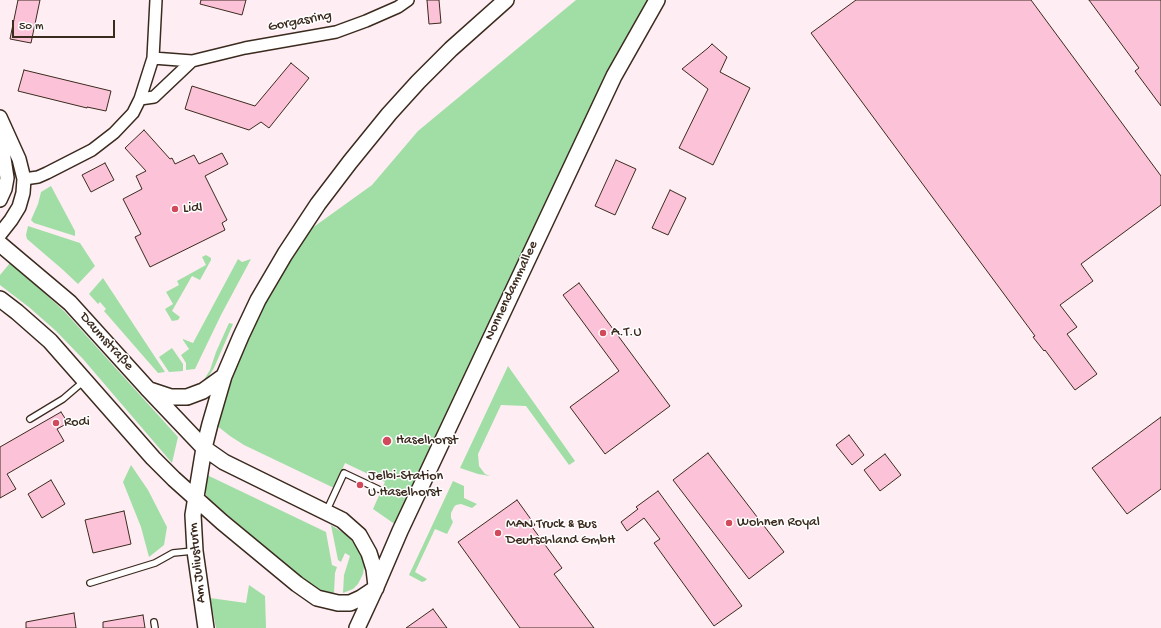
<!DOCTYPE html>
<html>
<head>
<meta charset="utf-8">
<style>
	body { margin:0 }
	#map { position:relative; width:1161px; height:628px; overflow:hidden; background:#feedf3; font-family:"Gochi Hand",sans-serif }
	canvas { display:block }
	.scale { position:absolute; left:12px; top:20px; width:103px; height:18px; box-sizing:border-box; border:2px solid #3b2a1e; border-top:0; padding-left:5px; font-size:12px; line-height:14px; white-space:nowrap; color:#3b2a1e; -webkit-text-stroke:3px #fff; paint-order:stroke }
</style>
</head>
<body>
<div id="map">
<canvas width="1161" height="628"></canvas>
<div class="scale">50 m</div>
</div>
<script>
const c = document.querySelector('canvas').getContext('2d');
c.lineJoin = 'round';
function paint(path, color) { c.fillStyle = color; c.fill(path, 'evenodd'); }
const shape = rows => new Path2D(rows.map(r => 'M' + r).join(''));
function strokePath(path, color, width, dash) { c.strokeStyle = color; c.lineWidth = width; c.lineCap = dash ? 'butt' : 'round'; c.setLineDash(dash || []); c.stroke(path); }
function drawText(font, color, halo, rows, align = 'center') {
  c.font = font + ' "Gochi Hand",sans-serif'; c.lineWidth = 3; c.setLineDash([]); c.textBaseline = 'middle'; c.strokeStyle = halo; c.fillStyle = color; for (const [text, x, y, turn = 0] of rows) {
    c.save(); c.translate(x, y); c.rotate((+turn || 0) * Math.PI / 180); c.textAlign = isNaN(turn) ? turn : align; if (halo) c.strokeText(text, 0, 0); c.fillText(text, 0, 0); c.restore();
  }
}
paint(shape([
	[576,0,650,0,396,525,373,509,385,482,345,463,334,488,244,445,230,436,216,425,225,397,257,316,278,278,308,231,372,185,418,131],
	[51,186,75,231,75,236,34,223,31,220,38,204,41,192],
	[28,226,80,243,95,266,78,284,62,269,27,239,26,235],
	[206,255,211,258,211,260,200,280,192,276,172,311,180,317,178,320,172,321,165,309,173,304,166,292,179,285,177,281,206,265,202,257],
	[238,259,242,262,251,259,221,315,195,369,186,370,186,363,181,355,189,349,183,340,183,339,193,343],
	[10,263,41,290,65,312,178,437,172,463,83,359,56,331,30,308,0,285,0,275],
	[103,278,157,360,165,372,158,373,104,311,106,309,100,302,98,304,89,294],
	[229,323,233,324,214,368,207,379,202,383,210,370,216,352],
	[172,348,183,364,183,371,169,372,159,357],
	[508,366,575,461,569,465,526,406,501,405,478,454,479,466,485,474,490,476,478,474,460,468],
	[131,465,148,490,167,527,164,545,149,557,141,527,123,482],
	[207,475,326,532,332,565,337,567,335,573,334,593,320,590,314,587,294,572,210,500,206,495,205,485],
	[453,481,464,486,464,498,477,504,472,508,461,504,456,505,454,507,451,513,451,518,453,522,447,534,435,529,415,572,427,579,425,581,422,582,409,575],
	[331,525,345,534,356,545,362,557,364,567,363,574,358,584,353,589,343,593,344,575,350,556,345,553,341,562,338,560],
	[249,585,265,596,266,628,216,628,210,598,246,603]
]), '#a1dea5');
const building = shape([
	[18,0,40,0,31,43,10,39,18,0],
	[201,0,246,0,242,15,200,4,201,0],
	[427,0,439,0,441,23,429,24,427,0],
	[856,0,1031,0,1161,176,1161,205,1081,264,1093,281,1060,305,1077,327,1067,334,1097,374,1075,390,1045,350,1044,351,1033,337,1035,336,811,33,856,0],
	[1089,0,1161,0,1161,106,1135,71,1139,68,1089,0],
	[712,44,727,57,720,72,750,88,713,165,679,148,708,89,682,69,708,48,712,44],
	[291,63,309,78,269,128,261,122,249,130,185,109,192,86,255,106,291,63],
	[24,70,111,91,106,111,87,107,87,108,18,91,24,70],
	[144,130,170,159,172,158,175,164,194,155,199,164,222,153,228,164,205,176,227,220,222,223,225,230,150,267,135,237,141,234,123,199,142,189,136,176,146,171,125,148,144,130],
	[616,160,636,169,615,215,595,206,616,160],
	[105,163,114,180,91,192,82,175,105,163],
	[670,190,686,198,668,235,652,228,670,190],
	[579,283,670,406,605,454,570,407,619,371,563,295,579,283],
	[61,412,68,423,57,429,64,441,7,474,16,489,0,498,0,447,61,412],
	[1161,417,1161,489,1127,514,1092,468,1161,417],
	[849,435,864,455,852,465,836,445,849,435],
	[708,453,784,552,749,579,673,480,708,453],
	[885,454,901,475,880,491,864,470,885,454],
	[51,480,65,504,42,518,28,494,51,480],
	[658,491,742,606,714,626,654,543,660,539,644,518,627,531,621,522,638,509,636,507,658,491],
	[517,500,535,525,532,527,562,568,554,574,594,628,520,628,458,542,517,500],
	[124,511,131,544,93,553,85,520,124,511],
	[433,609,447,628,406,628,433,609],
	[74,613,76,628,26,628,26,622,74,613],
	[143,615,145,628,103,628,103,622,143,615]
]);
paint(building, '#fcc3d8');
strokePath(building, '#3b2a1e', 1);
const service = shape([
	[30,419,63,399,84,381],
	[326,512,344,473,378,489],
	[90,583,155,563,173,553,193,551],
	[154,622,155,628]
]);
const minor = shape([
	[153,58,192,61,245,48,336,32,366,21,398,7,408,0],
	[140,99,154,97,192,61],
	[24,179,38,177,47,173,92,150,114,133,133,113,140,99,153,58,156,0]
]);
const tertiary = shape([
	[0,117,19,159,24,179,23,193,19,207,11,220,0,234],
	[0,132,7,178,5,189,0,200]
]);
const secondary = shape([
	[0,244,70,303,147,388,204,448,224,462,342,520,359,535,369,553,374,569,376,586],
	[0,299,17,312,50,341,153,458,174,479,222,522,297,584,317,598,338,603,350,603,361,598,376,588],
	[150,390,171,397,187,397,203,391,224,376],
	[206,628,195,551,193,515,204,448,210,424,224,376,241,336,258,300,285,254,318,204,350,162,389,114,418,82,451,49,506,0],
	[357,628,376,587,400,531,614,76,657,0]
]);
strokePath(service, '#3b2a1e', 8);
strokePath(minor, '#3b2a1e', 14);
strokePath(tertiary, '#3b2a1e', 16);
strokePath(secondary, '#3b2a1e', 18);
strokePath(service, '#fff', 5.5);
strokePath(minor, '#fff', 11);
strokePath(tertiary, '#fff', 13);
strokePath(secondary, '#fff', 15);
for (const [x, y, r, color] of [
	[175,209,4,"#d1495b"],
	[603,333,4,"#d1495b"],
	[56,423,4,"#d1495b"],
	[387,441,5,"#d1495b"],
	[360,485,4,"#d1495b"],
	[729,523,4,"#d1495b"],
	[498,533,4,"#d1495b"]
]) { const dot = new Path2D(); dot.arc(x, y, r, 0, 2 * Math.PI); c.fillStyle = color; c.fill(dot); strokePath(dot, '#fff', 1.5); }
drawText('14px', '#3b2a1e', '#fff', [
	["Gorgasring",300,22,-11],
	["Nonnendammallee",512,291,-65],
	["Daumstraße",106,342,48],
	["Am Juliusturm",198,563,-96]
]);
drawText('14px', '#3b2a1e', '#fff', [
	["Lidl",183,209],
	["A.T.U",611,333],
	["Rodi",64,423],
	["Haselhorst",396,441],
	["Jelbi-Station",368,477],
	["U Haselhorst",368,493],
	["Wohnen Royal",737,523],
	["MAN Truck & Bus",506,525],
	["Deutschland GmbH",506,541]
], 'left');
</script>
</body>
</html>
